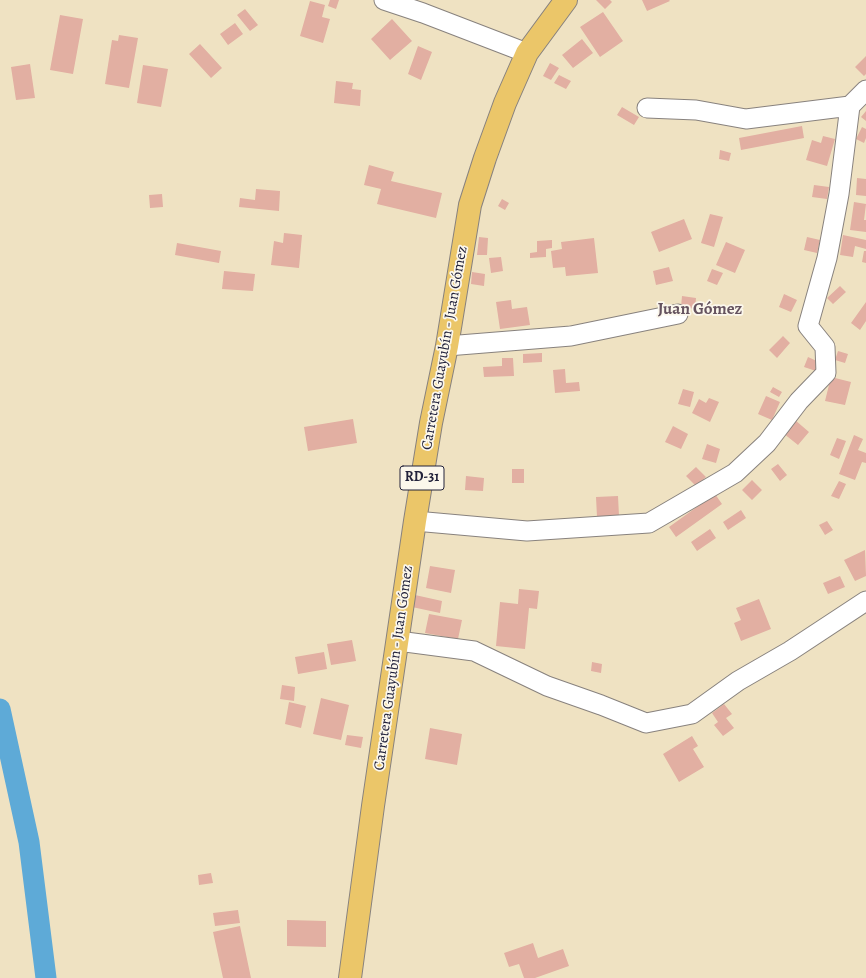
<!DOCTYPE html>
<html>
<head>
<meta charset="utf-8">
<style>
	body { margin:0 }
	canvas { display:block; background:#efe2c2 }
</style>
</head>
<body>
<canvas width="866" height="978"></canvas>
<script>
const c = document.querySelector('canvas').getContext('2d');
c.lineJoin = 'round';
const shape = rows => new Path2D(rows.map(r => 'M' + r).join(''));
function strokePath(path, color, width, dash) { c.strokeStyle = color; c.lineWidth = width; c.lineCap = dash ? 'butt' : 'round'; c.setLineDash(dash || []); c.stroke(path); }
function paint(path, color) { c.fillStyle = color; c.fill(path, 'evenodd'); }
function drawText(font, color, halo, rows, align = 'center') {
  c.font = font + ' Alegreya,serif'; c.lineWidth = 3.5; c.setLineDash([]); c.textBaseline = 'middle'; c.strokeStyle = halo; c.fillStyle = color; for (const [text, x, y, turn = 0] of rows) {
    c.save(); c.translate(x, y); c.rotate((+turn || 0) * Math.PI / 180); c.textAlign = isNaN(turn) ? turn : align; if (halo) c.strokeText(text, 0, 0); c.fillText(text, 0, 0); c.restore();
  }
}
strokePath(shape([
	[0,709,29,842,46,978]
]), '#5eaad7', 21);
paint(shape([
	[330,0,339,0,336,9,328,6],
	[596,0,610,0,612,2,605,9],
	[642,0,669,0,670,1,647,11],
	[310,1,325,5,322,17,330,19,323,43,300,36],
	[245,9,258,25,250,31,237,15],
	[603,12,623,41,600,57,580,27],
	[60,15,83,19,73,74,50,70],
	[392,19,412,41,390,60,371,39],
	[235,23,243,34,228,45,220,34],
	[119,35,138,38,129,88,105,84,112,40,118,41],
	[582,39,593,53,573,68,562,55],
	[200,44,222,68,211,78,189,54],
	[418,46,432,52,421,80,408,74],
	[866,56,866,74,864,76,855,67],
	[550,63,559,68,551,80,543,76],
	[30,64,35,98,16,100,11,67],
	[143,65,168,69,161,107,137,103],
	[559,75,571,81,566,89,554,83],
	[336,81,353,83,352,89,361,90,360,106,334,103],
	[622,107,639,117,634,125,617,115],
	[866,111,866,121,861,117],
	[802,126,804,138,741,150,739,138],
	[862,127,866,129,866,138,864,143,856,139],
	[823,136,835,139,827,166,806,160,812,140,821,143],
	[720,150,731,153,729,161,719,159],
	[369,165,394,172,391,181,442,193,436,218,377,204,381,189,364,185],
	[857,178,866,179,866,196,856,195],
	[814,185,829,187,827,199,812,197],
	[256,189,280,191,279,211,239,207,240,198,255,200],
	[162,194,163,207,150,208,149,195],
	[502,199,509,203,505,210,498,206],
	[854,202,866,204,864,220,866,220,866,232,850,230],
	[710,214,723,217,714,247,701,243],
	[684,219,692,239,659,252,651,232],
	[284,233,302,235,299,268,271,265,274,241,283,243],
	[843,235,866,240,866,249,855,246,853,257,840,255],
	[479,237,488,238,487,255,477,255],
	[807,237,820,240,817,253,804,250],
	[594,238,598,273,566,276,565,267,553,268,551,251,562,249,561,242],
	[552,240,552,248,546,249,546,257,530,258,530,253,537,252,537,241],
	[726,242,745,250,735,273,716,265],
	[177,243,221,251,219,263,175,255],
	[864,251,866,251,866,263,862,262],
	[501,257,503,271,491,273,489,258],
	[669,267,673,281,656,285,653,271],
	[712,269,723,273,717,285,707,281],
	[224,271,255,274,253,291,222,289],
	[472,272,485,274,484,286,471,284],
	[840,286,846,292,833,304,827,298],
	[784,294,797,300,791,312,779,307],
	[682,296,696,298,695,309,681,307],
	[511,300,512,309,527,307,530,325,500,329,496,302],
	[866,302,866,321,860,330,851,323],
	[783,336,790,343,777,358,769,350],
	[838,351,848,354,845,363,835,360],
	[542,353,542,362,523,363,523,354],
	[808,357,819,362,816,371,804,367],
	[502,358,513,358,514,376,484,377,483,367,502,366],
	[565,369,566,383,579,382,580,391,555,393,553,370],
	[831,377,851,382,845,405,825,401],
	[773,387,782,392,779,397,770,392],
	[683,389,694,392,690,407,678,404],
	[766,396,780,402,772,420,758,414],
	[709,398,719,402,710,422,692,413,699,399,706,403],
	[353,419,357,443,308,451,304,427],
	[795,420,809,432,798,445,783,433],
	[673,426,688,434,681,449,665,442],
	[854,435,863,439,858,450,866,453,866,463,862,462,855,480,839,474],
	[837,438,846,441,839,459,830,455],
	[707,444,720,449,716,463,702,459],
	[778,464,787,475,780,481,771,469],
	[696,467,706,477,696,486,686,476],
	[512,469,524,469,524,483,512,483],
	[466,476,484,478,483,491,465,490],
	[752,480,762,490,752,500,742,490],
	[839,481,846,484,839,499,831,496],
	[715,494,722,504,676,537,669,527],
	[618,496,619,516,597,517,596,497],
	[741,510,746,518,728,530,723,522],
	[827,521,833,530,825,535,819,525],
	[710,529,716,538,697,551,691,542],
	[865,550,866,576,855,581,844,560],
	[430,566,455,570,451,593,426,588],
	[840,576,845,587,828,594,823,583],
	[519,589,539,591,537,609,529,608,525,649,496,646,500,602,518,604],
	[415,595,442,601,440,613,412,607],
	[759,599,771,629,741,641,734,623,741,620,736,608],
	[429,614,462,620,458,639,425,633],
	[352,640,356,661,331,665,327,644],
	[324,652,327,669,298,674,295,657],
	[592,662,602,664,601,673,591,671],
	[282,685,295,687,294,701,280,699],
	[321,698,349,705,341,740,313,734],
	[289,702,306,706,301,728,285,724],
	[724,704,732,714,726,718,734,728,723,736,714,725,718,722,712,713],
	[430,728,462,734,457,765,425,759],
	[347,735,363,737,361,748,345,745],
	[692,736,698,746,693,749,704,767,679,782,663,754],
	[211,873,213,883,199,885,198,875],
	[238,910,240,923,215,926,213,913],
	[287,920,326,921,326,947,287,946],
	[240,926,251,978,223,978,213,932],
	[533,943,538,958,563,949,569,966,535,978,524,978,519,964,509,967,504,953]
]), '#e2afa2');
const minor = shape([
	[384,0,423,13,527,53],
	[647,108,696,110,746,119,850,106,866,90],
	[447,346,571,336,678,314],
	[415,521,527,531,649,523,735,473,767,443,799,401,826,373,825,347,808,326,827,258,839,194,850,106],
	[398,641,474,651,547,686,601,705,646,723,692,714,738,681,790,651,866,601]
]);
const primary = shape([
	[350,978,373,806,415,521,431,423,447,346,470,205,485,158,505,103,527,53,566,0]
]);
strokePath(minor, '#88827e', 21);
strokePath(primary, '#88827e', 24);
strokePath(minor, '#fff', 19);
strokePath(primary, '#ebc669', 22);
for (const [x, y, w] of [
	[422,478,44]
]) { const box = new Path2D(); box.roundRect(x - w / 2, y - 12, w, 24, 3); c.fillStyle = '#fbf7ec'; c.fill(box); strokePath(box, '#22223b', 1); }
drawText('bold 14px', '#22223b', null, [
	["RD-31",422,478]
]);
drawText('15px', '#22223b', '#fbf7ec', [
	["Carretera Guayubín - Juan Gómez",445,348,-80],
	["Carretera Guayubín - Juan Gómez",394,668,-82]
]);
drawText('bold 17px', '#65535f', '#fbf7ec', [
	["Juan Gómez",700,310]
]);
</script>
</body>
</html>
